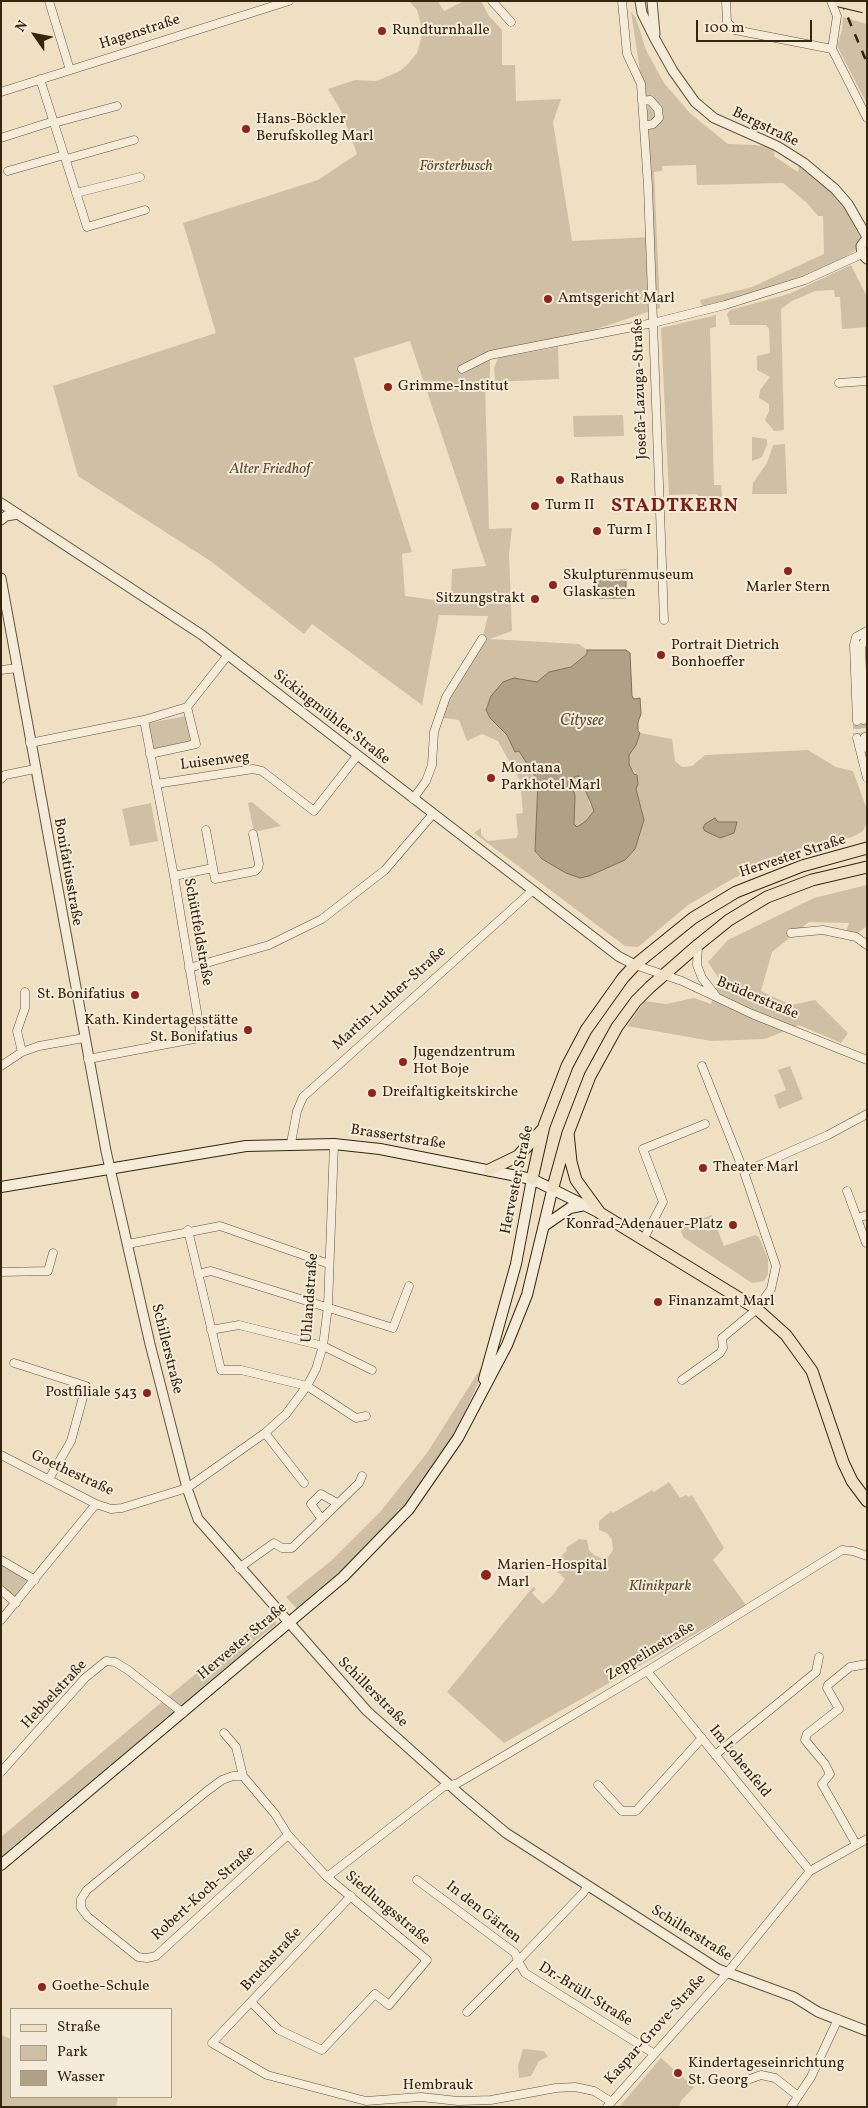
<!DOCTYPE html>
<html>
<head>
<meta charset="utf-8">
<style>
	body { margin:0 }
	#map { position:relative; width:868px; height:2108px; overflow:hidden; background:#efe0c4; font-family:Vollkorn,serif }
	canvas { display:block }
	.frame { position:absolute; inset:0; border:2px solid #34250f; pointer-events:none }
	.legend { position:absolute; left:10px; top:2008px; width:162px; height:90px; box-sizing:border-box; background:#f5ebd9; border:1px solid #a89c88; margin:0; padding:6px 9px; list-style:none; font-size:15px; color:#34250f }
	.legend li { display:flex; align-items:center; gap:10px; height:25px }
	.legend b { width:25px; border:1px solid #a89c88 }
	.north { position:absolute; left:10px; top:10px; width:50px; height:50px; -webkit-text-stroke:4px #f5ebd9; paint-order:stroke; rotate:303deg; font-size:14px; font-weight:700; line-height:20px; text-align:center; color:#34250f }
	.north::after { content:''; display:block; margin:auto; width:18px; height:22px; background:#34250f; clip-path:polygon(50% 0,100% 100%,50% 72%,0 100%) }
	.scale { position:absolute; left:696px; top:20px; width:116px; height:22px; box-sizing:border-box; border:2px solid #34250f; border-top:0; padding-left:6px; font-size:15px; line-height:18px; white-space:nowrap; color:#34250f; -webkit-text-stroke:4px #f5ebd9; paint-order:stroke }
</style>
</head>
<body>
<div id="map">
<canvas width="868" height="2108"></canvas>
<div class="frame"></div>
<ul class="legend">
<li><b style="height:6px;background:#efe0c4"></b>Straße</li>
<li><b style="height:14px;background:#cfc0a5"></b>Park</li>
<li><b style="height:14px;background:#afa086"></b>Wasser</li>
</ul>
<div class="north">N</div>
<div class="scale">100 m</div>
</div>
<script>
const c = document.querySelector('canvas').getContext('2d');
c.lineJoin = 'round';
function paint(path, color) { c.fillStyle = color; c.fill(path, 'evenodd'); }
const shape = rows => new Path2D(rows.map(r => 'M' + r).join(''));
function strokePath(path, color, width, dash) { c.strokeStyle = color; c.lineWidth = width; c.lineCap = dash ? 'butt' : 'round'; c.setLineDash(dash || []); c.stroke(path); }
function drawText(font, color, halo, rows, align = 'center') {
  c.font = font + ' Vollkorn,serif'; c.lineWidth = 4; c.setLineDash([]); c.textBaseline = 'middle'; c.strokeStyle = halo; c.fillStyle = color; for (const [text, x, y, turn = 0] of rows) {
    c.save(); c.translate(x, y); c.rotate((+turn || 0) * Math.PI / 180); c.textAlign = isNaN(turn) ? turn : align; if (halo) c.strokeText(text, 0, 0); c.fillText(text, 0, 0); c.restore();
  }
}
paint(shape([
	[409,1,438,1,444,11,464,1,481,1,489,16,502,30,502,65,515,65,516,101,561,99,553,122,572,241,651,237,642,84,631,12,636,18,646,50,664,83,691,114,728,144,755,145,775,148,774,156,798,172,799,165,832,193,845,209,860,237,857,249,840,260,805,275,703,308,700,300,752,287,824,254,823,216,818,216,806,202,783,183,697,185,696,165,662,166,662,171,654,172,660,308,563,340,490,355,490,382,485,383,489,529,512,528,509,554,512,631,490,639,579,644,587,650,587,654,571,667,549,672,537,682,517,678,503,682,486,707,490,718,507,735,516,752,518,750,538,781,535,847,538,856,566,873,583,877,617,864,631,853,634,849,636,789,638,784,637,775,629,764,629,755,636,745,640,733,672,739,675,761,682,767,692,766,705,755,808,750,836,767,853,771,867,810,867,823,862,832,852,837,793,852,734,878,688,905,638,947,625,946,474,833,481,828,481,835,488,841,516,838,518,834,516,814,523,813,520,781,498,741,482,734,467,741,459,720,438,717,482,639,488,616,439,615,422,705,312,624,304,634,212,562,78,476,53,386,216,333,183,223,318,180,357,154,341,111,328,89,355,80,376,81,384,78,400,71,408,64,417,53,423,32,417,10],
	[410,341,486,566,452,569,451,599,442,601,405,596,402,554,412,552,374,433,354,358],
	[843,17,867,24,867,104,837,46,842,30],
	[851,265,867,297,867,327,842,329,840,297,835,297,834,290,815,291,792,301,781,309,784,430,774,431,765,420,769,411,769,404,759,398,760,390,770,377,757,370,757,356,770,353,769,329,766,325,730,325,727,314,730,310,789,294],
	[716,315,716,327,710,328,714,485,721,485,722,496,717,502,710,504,696,494,669,495,661,328],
	[558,347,559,379,495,382,494,368,498,358],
	[623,415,624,436,574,437,573,416],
	[752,437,767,439,767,445,762,457,752,461],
	[785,444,787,494,752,494,753,483,767,463,773,445],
	[186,716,191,741,153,749,149,723],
	[578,776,586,782,589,803,594,811,586,821,577,827,574,824,575,796,572,785,574,777],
	[252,802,281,826,254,832,248,803],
	[151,803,158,841,130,846,122,809],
	[867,885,867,926,856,934,846,932,849,923,809,922,772,952,761,991,791,1005,815,1000,848,1033,841,1043,799,1025,765,1039,711,1041,627,1026,645,1001,666,1004,694,998,711,1004,719,979,708,962,728,940,814,898],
	[790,1066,803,1099,779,1109,774,1095,786,1090,778,1070],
	[712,1215,724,1246,755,1235,759,1237,768,1259,768,1274,764,1281,752,1283,683,1237,680,1226],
	[484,1363,486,1364,476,1388,451,1442,401,1513,371,1545,298,1610,286,1597,331,1561,381,1511,427,1453],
	[669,1482,680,1498,686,1495,688,1497,692,1495,724,1548,713,1560,746,1605,504,1743,447,1692,533,1587,536,1589,532,1593,543,1604,552,1596,565,1579,552,1567,567,1550,566,1548,579,1539,587,1540,589,1550,594,1555,601,1558,609,1556,613,1550,612,1540,607,1533,599,1530,599,1521,611,1511,613,1513,652,1490,654,1492],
	[1,1563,27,1580,15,1596,1,1586],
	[268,1613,276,1621,276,1625,253,1642,247,1652,1,1859,1,1837],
	[1,2035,11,2039,11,2097,118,2097,116,2107,1,2107],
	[523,2049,544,2051,548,2057,539,2061,531,2076,519,2078,518,2066],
	[661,2058,694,2087,681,2101,679,2107,619,2107]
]), '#cfc0a5');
const water = shape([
	[626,570,626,598,599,598,598,571,626,570],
	[587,650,626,650,630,653,632,696,634,699,640,698,641,714,638,722,638,731,640,733,636,745,629,755,629,764,634,774,637,775,638,784,636,789,644,820,635,849,625,860,589,876,580,878,566,873,542,859,535,851,538,781,519,751,515,752,507,735,490,718,486,710,491,696,503,682,514,678,537,682,549,672,571,667,587,654,587,650],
	[578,776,586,782,585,789,594,811,586,821,577,827,574,824,575,796,572,785,574,777,578,776],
	[715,818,718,822,737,822,734,833,720,838,705,831,703,828,705,824,715,818]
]);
paint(water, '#afa086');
strokePath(water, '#7e6f56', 1);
strokePath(shape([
	[864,720,865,737],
	[857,721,857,738]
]), '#cabba0', 8, [8, 4]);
const minor = shape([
	[49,1,70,70],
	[492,1,511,22],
	[622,1,627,54,641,84,648,186,664,620],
	[726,1,727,22,735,30,832,49,837,16,831,1],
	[832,49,867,118],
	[40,79,87,227,145,210],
	[1,92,289,1],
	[642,101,650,100,658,109,659,118,653,124,644,126],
	[54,123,117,106],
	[1,138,54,121],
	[66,159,134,140],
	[8,171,64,155],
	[76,193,140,177],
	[462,369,490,355,653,323,725,305,805,280,862,254],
	[839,383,867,381],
	[1,670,18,668],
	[864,720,861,646,867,638],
	[857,721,854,645,856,637,867,631],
	[865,737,867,748],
	[857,738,867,778],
	[30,743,144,720,187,707,228,655],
	[150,754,196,744,187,707],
	[1,779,5,775,35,769],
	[156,784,253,769,262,771,314,811,357,756],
	[413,799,426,781,432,765,434,732,446,697,482,639],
	[206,830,213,868],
	[174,876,213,868,215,879,255,871,258,868,259,864,253,834],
	[791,933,823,930,856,937,867,945],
	[698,945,697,965,702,978,716,996],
	[635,965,682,981,752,1014,867,1060],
	[189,968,269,945,322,919,385,870,433,814],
	[22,1052,17,1031,25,1008,25,992],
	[88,1059,199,1038,200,1030,174,876,144,720],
	[1,1066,22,1052,39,1046,84,1038],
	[291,1143,297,1111,303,1097,532,891],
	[744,1172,828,1135,867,1114],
	[847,1191,857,1218],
	[188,1230,221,1370,241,1370,307,1386,356,1418,366,1416],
	[644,1238,663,1202,643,1149,705,1124],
	[866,1243,857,1218,867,1215],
	[128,1244,220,1226,329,1264],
	[1,1272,48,1271,53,1253],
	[198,1274,211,1271,393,1328,409,1286],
	[211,1330,239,1325,323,1346,372,1370],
	[14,1363,86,1386,71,1441,49,1479],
	[682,1380,720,1353,723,1348,722,1338,757,1309,771,1289,776,1266,744,1172,702,1066],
	[265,1433,304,1483],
	[1,1455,96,1504,111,1509,122,1508,187,1488,265,1433,286,1414,307,1386,316,1369,323,1346,328,1306,334,1144],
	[321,1518,311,1504,321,1494,337,1503],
	[1,1560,35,1580],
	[239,1568,274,1543,282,1548,292,1548,359,1483,362,1476],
	[1,1590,16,1603],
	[1,1620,96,1504],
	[647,1671,810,1871],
	[224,1733,236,1747,243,1776],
	[715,1755,816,1672,819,1657],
	[1,1772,85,1678,106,1661,115,1662,128,1670,183,1713],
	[233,1776,243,1776,275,1814,288,1835,156,1956,147,1958,138,1957,88,1917,81,1908,81,1899,87,1890,207,1791,222,1780,233,1776],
	[598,1785,622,1811,636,1811,702,1738],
	[856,1844,822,1784,830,1774,825,1764,805,1740,807,1734,839,1709,827,1688,828,1685,850,1667,867,1664],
	[327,1877,443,1787,458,1783,509,1753,647,1671,842,1550,853,1551,867,1556],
	[417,1880,515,1953,518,1961,583,1893,588,1886],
	[351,1896,212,2043,267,2075,366,2101,421,2097,458,2101,491,2100,556,2088,575,2087,594,2091,610,2101],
	[251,2002,279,2030,322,2050,375,1994,389,2005,427,1960,327,1877,288,1835],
	[467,2012,518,1961,525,1973,653,2053],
	[750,2079,761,2075,775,2078,798,2096],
	[607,2107,727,1973,810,1871,867,1839],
	[791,2107,811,2077,838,2019]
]);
const tertiary = shape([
	[640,1,642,13,655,39,673,71,695,102,714,118,777,146,804,163,835,189,848,204,867,237],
	[652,1,655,34],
	[867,238,861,246,862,254,867,259],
	[1,503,202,635,618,956,635,965],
	[1,520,6,516,18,514],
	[1,578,106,1151,150,1344,187,1488,198,1519,367,1711,463,1797,506,1833,718,1969,794,1997,818,2012,867,2031]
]);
const secondary = shape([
	[1,1187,246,1146,334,1144,380,1149,532,1179,600,1213],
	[544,1226,570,1208,585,1205],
	[484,1379,516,1264,532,1179],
	[1,1865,343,1577,409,1509,458,1438,507,1345,527,1295,553,1187]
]);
const primary = shape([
	[568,1133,571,1162,576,1180,600,1213,757,1309,786,1335,812,1371,843,1462,852,1481,867,1501],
	[489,1170,518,1156,542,1130],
	[532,1179,544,1126,567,1066,586,1030,623,978,635,965,693,918,736,892,802,866,867,848],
	[553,1187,568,1133,590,1076,617,1027,636,1001,650,987,698,945,729,920,767,897,812,880,867,867]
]);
strokePath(minor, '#63543c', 9);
strokePath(tertiary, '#63543c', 11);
strokePath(secondary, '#34250f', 12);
strokePath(primary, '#34250f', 13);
strokePath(minor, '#f5ebd9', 8);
strokePath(tertiary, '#f5ebd9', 9);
strokePath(secondary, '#f5ebd9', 10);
strokePath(primary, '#efe0c4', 11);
strokePath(shape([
	[841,1,867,63]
]), '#34250f', 2.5, [9, 9]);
const primaryBridge = shape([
	[839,1,864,7]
]);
strokePath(primaryBridge, '#34250f', 13, []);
strokePath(primaryBridge, '#efe0c4', 11);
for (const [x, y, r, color] of [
	[382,31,5,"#8f2418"],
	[246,129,5,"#8f2418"],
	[548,299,5,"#8f2418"],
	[388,387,5,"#8f2418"],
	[560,480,5,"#8f2418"],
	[535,506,5,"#8f2418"],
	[597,531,5,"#8f2418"],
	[788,571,5,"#8f2418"],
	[553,585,5,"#8f2418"],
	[535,599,5,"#8f2418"],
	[661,655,5,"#8f2418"],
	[491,778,5,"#8f2418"],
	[135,995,5,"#8f2418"],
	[248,1030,5,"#8f2418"],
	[403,1062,5,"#8f2418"],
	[372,1093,5,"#8f2418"],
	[703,1168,5,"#8f2418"],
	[733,1225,5,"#8f2418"],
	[658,1302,5,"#8f2418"],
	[147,1393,5,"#8f2418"],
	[486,1575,6,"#8f2418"],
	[42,1987,5,"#8f2418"],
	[678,2073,5,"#8f2418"]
]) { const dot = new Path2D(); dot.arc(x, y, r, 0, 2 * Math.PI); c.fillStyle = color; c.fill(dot); strokePath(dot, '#f5ebd9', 2); }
drawText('15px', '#34250f', '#f5ebd9', [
	["Rundturnhalle",392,31],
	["Hans-Böckler",256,120],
	["Berufskolleg Marl",256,137],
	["Amtsgericht Marl",558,299],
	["Grimme-Institut",398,387],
	["Rathaus",570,480],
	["Turm II",545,506],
	["Turm I",607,531],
	["Skulpturenmuseum",563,576],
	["Glaskasten",563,593],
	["Marler Stern",788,588,"center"],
	["Sitzungstrakt",525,599,"right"],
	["Portrait Dietrich",671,646],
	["Bonhoeffer",671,663],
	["Montana",501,769],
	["Parkhotel Marl",501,786],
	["St. Bonifatius",125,995,"right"],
	["Kath. Kindertagesstätte",238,1021,"right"],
	["St. Bonifatius",238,1038,"right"],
	["Jugendzentrum",413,1053],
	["Hot Boje",413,1070],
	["Dreifaltigkeitskirche",382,1093],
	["Theater Marl",713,1168],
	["Konrad-Adenauer-Platz",723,1225,"right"],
	["Finanzamt Marl",668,1302],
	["Postfiliale 543",137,1393,"right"],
	["Marien-Hospital",497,1566],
	["Marl",497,1583],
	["Goethe-Schule",52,1987],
	["Kindertageseinrichtung",688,2064],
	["St. Georg",688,2081]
], 'left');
drawText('15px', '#34250f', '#f5ebd9', [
	["Hagenstraße",140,33,-18],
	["Bergstraße",765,128,26],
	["Josefa-Lazuga-Straße",641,389,-92],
	["Sickingmühler Straße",331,718,38],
	["Luisenweg",215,762,-7],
	["Hervester Straße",793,857,-18],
	["Bonifatiusstraße",67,872,80],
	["Schüttfeldstraße",197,932,80],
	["Martin-Luther-Straße",390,999,-42],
	["Brüderstraße",757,999,23],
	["Brassertstraße",398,1138,9],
	["Hervester Straße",518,1180,-78],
	["Uhlandstraße",311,1298,-86],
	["Schillerstraße",166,1349,76],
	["Goethestraße",72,1474,25],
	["Hervester Straße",243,1642,-40],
	["Zeppelinstraße",651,1652,-31],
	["Schillerstraße",372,1693,45],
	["Hebbelstraße",55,1695,-47],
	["Im Lohenfeld",739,1762,51],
	["Robert-Koch-Straße",204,1894,-42],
	["Siedlungsstraße",387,1909,40],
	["In den Gärten",483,1913,38],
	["Schillerstraße",691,1934,32],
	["Bruchstraße",272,1960,-47],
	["Dr.-Brüll-Straße",585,1995,32],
	["Kaspar-Grove-Straße",656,2030,-48],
	["Hembrauk",438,2086]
]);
drawText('italic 15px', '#5b4c34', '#f5ebd9', [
	["Försterbusch",456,167],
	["Alter Friedhof",270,470],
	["Klinikpark",660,1587]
]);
drawText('italic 16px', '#5f5039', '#f5ebd9', [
	["Citysee",582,722]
]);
c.letterSpacing = '1px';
drawText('bold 20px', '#7a1f14', '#f5ebd9', [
	["STADTKERN",675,507]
]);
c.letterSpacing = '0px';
</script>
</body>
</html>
